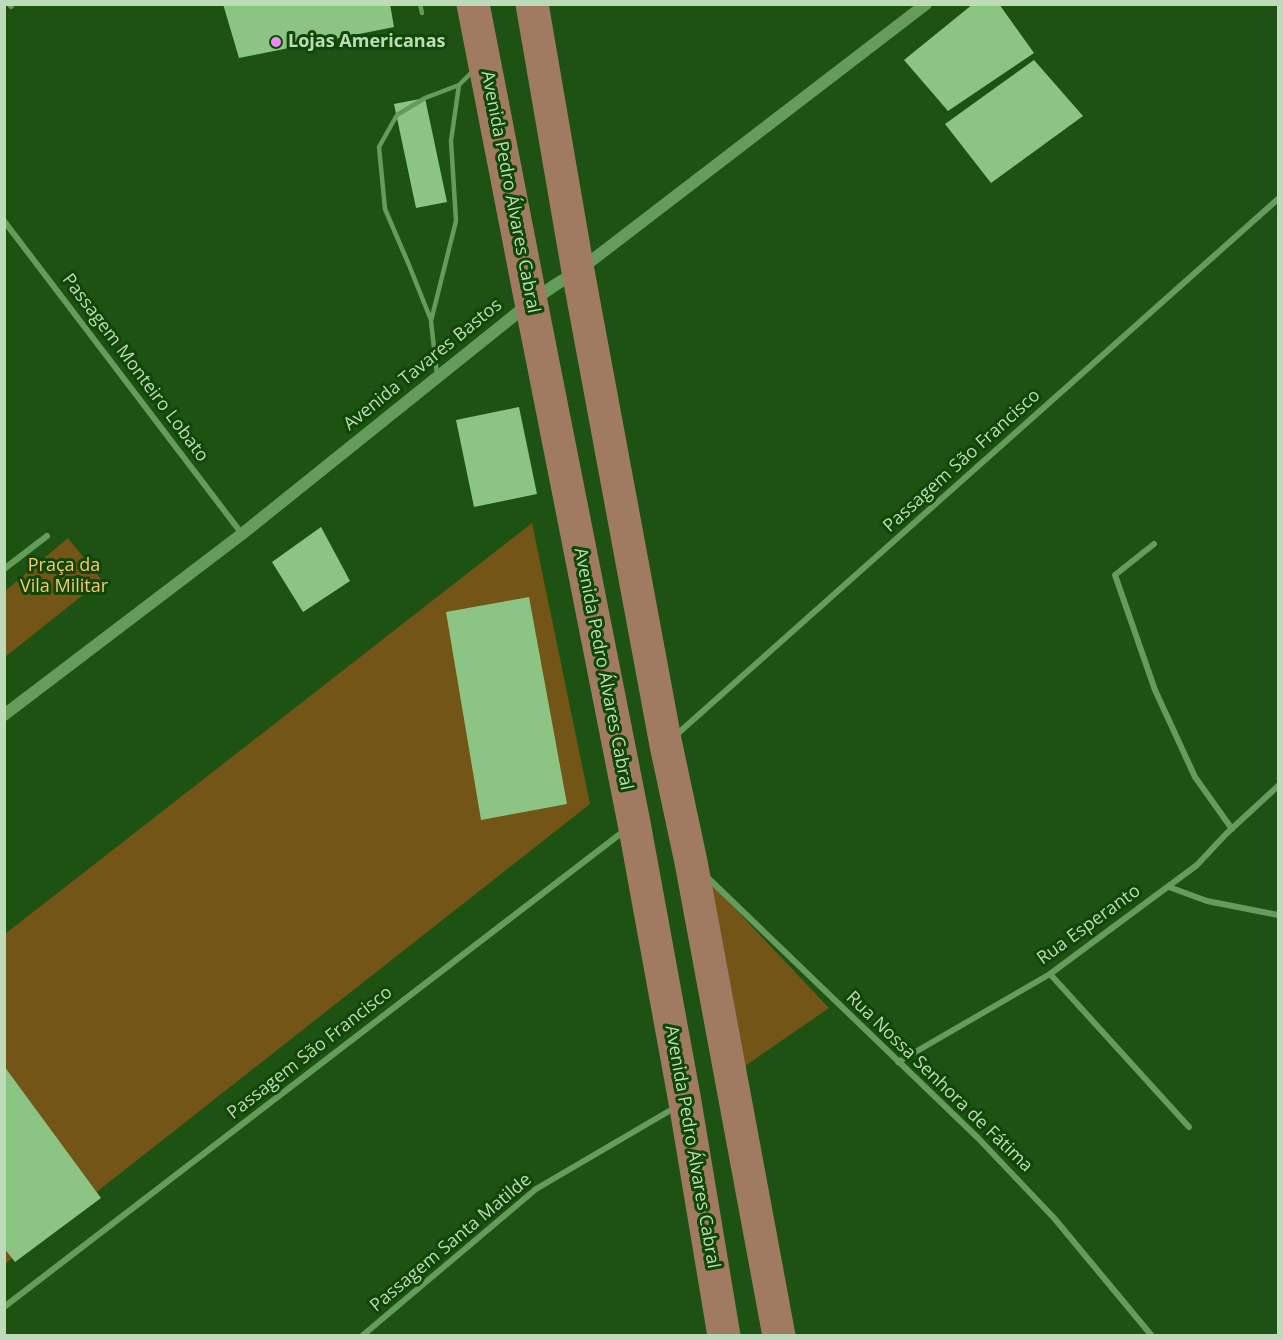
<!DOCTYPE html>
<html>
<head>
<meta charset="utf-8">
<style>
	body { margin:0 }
	#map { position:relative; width:1283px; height:1340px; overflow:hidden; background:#1d5213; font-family:"Open Sans",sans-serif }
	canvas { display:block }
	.frame { position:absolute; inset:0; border:6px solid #bedbb9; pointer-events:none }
</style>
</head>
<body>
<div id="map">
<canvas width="1283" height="1340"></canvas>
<div class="frame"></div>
</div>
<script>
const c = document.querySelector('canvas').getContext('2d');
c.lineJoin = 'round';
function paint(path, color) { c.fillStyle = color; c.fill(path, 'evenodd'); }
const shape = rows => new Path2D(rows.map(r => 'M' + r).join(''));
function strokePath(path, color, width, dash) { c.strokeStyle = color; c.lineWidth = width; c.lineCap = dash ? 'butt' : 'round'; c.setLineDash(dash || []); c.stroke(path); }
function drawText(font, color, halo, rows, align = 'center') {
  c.font = font + ' "Open Sans",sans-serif'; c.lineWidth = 6; c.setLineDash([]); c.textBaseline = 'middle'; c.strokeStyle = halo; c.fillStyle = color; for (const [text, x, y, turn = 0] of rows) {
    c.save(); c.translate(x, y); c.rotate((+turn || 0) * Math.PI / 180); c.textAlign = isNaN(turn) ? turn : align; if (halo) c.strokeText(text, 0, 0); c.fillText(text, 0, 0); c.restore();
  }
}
paint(shape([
	[532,523,590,804,5,1264,5,934],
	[68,538,102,580,5,657,5,591],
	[691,862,829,1008,729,1077]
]), '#735517');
paint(shape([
	[223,4,390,4,394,27,239,58],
	[973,4,999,4,1034,53,948,111,904,60],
	[1034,60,1083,116,991,183,945,124],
	[425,98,447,202,416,208,394,104],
	[519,407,537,494,474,507,456,420],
	[321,527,350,581,303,612,272,562],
	[529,597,567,804,481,820,446,612],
	[4,1066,101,1198,15,1262,4,1248]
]), '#8cc583');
strokePath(shape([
	[420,4,422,13],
	[431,320,409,265,385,209,379,147,397,115,425,98,459,85],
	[437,375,431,321,456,221,451,141,459,85,474,70]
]), '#659b5b', 4.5);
strokePath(shape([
	[10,4,11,6],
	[4,221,242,534],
	[1154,544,1115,575,1155,690,1195,777,1232,829],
	[4,569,47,536],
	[675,736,1278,199],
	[707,877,978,1138,1054,1218,1152,1336],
	[1169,887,1207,901,1278,915],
	[1050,974,1189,1127],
	[898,1062,1050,974,1197,865,1226,834,1278,786],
	[4,1307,624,831],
	[362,1336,536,1189,676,1107]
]), '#659b5b', 6);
strokePath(shape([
	[4,715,242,534,531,302,555,285,578,271,926,4]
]), '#659b5b', 12);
strokePath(shape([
	[473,4,531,302,634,823,685,1102,724,1336],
	[532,4,578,271,666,745,691,862,779,1336]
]), '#a07b62', 33);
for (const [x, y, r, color] of [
	[276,42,6,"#ea8dfc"]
]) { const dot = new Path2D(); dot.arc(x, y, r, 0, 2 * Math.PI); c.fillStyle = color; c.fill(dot); strokePath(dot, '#104705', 2); }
drawText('bold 18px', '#bedbb9', '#104705', [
	["Lojas Americanas",288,42]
], 'left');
drawText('18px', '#bedbb9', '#104705', [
	["Avenida Pedro Álvares Cabral",510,192,79],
	["Avenida Tavares Bastos",423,365,-39],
	["Passagem Monteiro Lobato",135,368,53],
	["Passagem São Francisco",962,461,-42],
	["Avenida Pedro Álvares Cabral",603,669,79],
	["Rua Esperanto",1089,925,-36],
	["Passagem São Francisco",310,1053,-38],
	["Rua Nossa Senhora de Fátima",939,1082,44],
	["Avenida Pedro Álvares Cabral",692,1147,80],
	["Passagem Santa Matilde",451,1243,-40]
]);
drawText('18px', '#fbc86b', '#104705', [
	["Praça da",64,566],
	["Vila Militar",64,587]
]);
</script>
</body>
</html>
